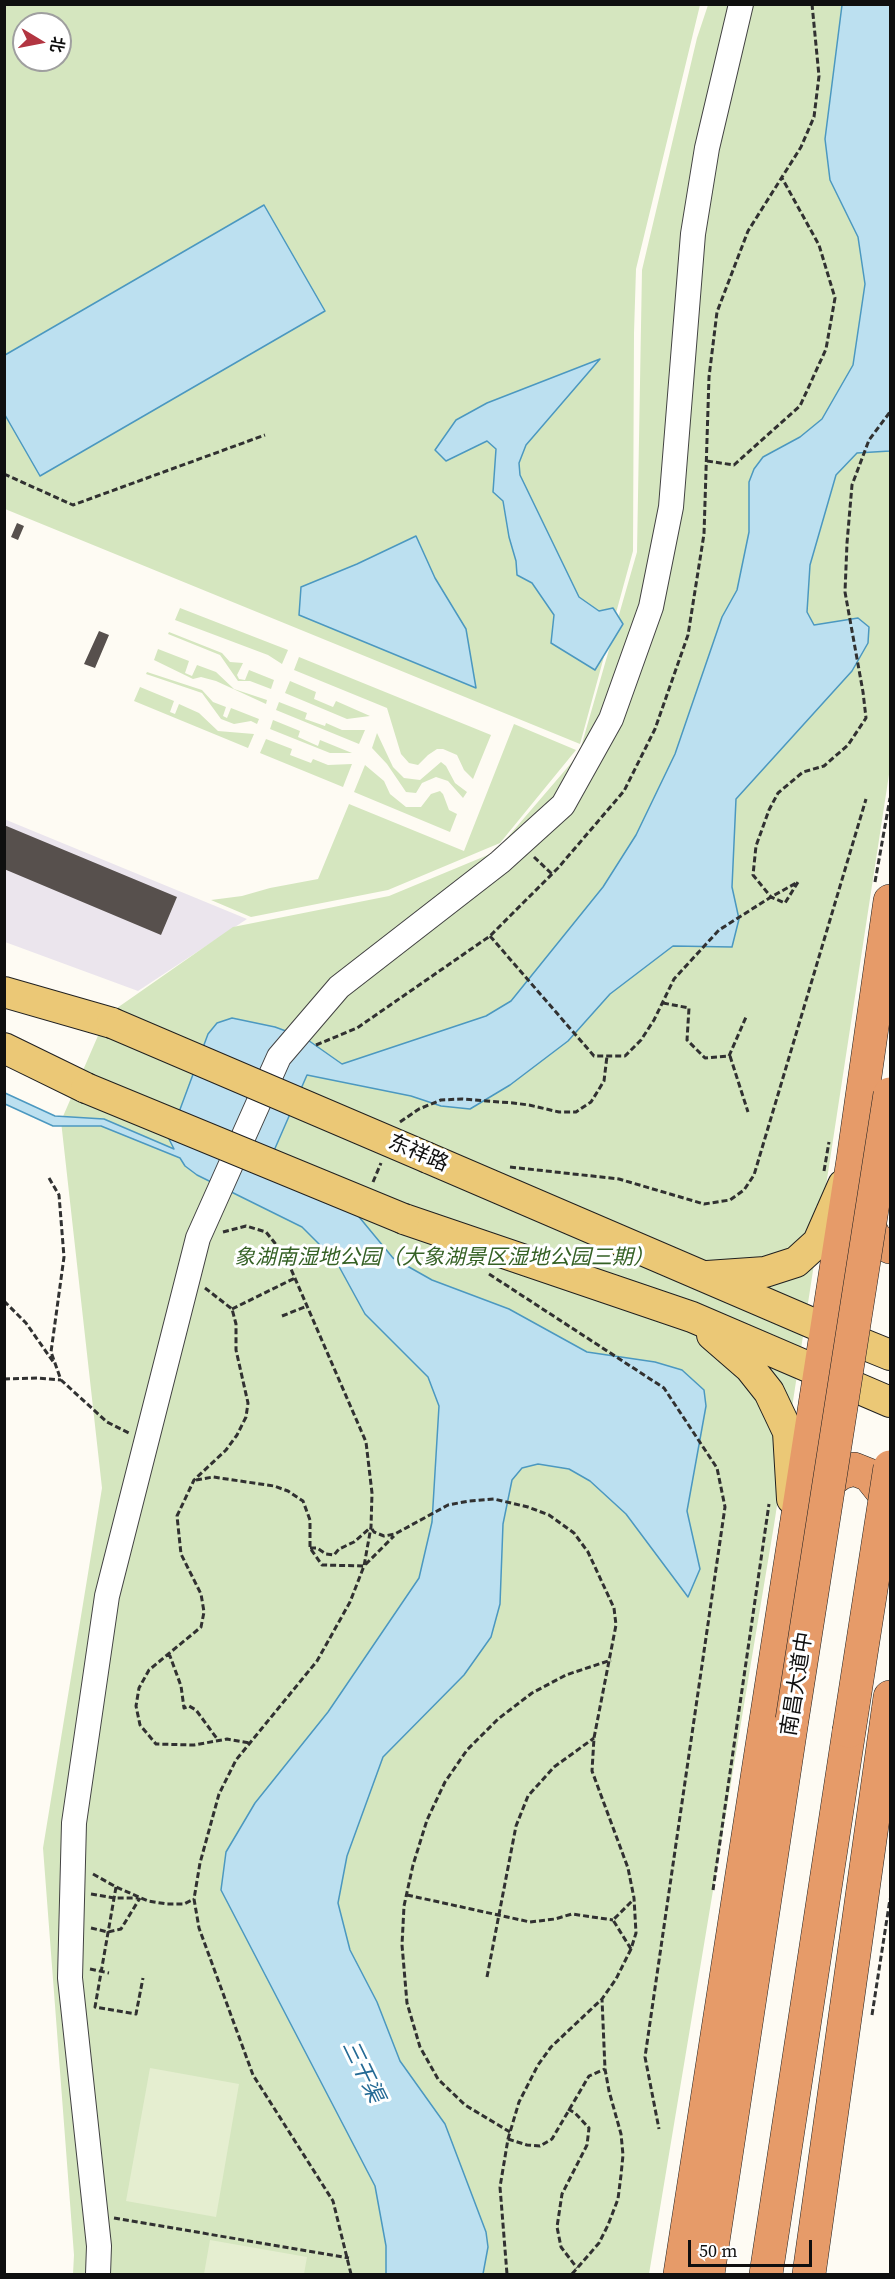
<!DOCTYPE html>
<html>
<head>
<meta charset="utf-8">
<style>
	body { margin:0 }
	#map { position:relative; width:895px; height:2279px; overflow:hidden; background:#fefbf3; font-family:"Source Serif 4","Noto Sans SC",serif }
	canvas { display:block }
	.frame { position:absolute; inset:0; border:6px solid #0f0f0f; pointer-events:none }
	.north { position:absolute; left:12px; top:12px; width:60px; height:60px; box-sizing:border-box; background:#fff; border:2px solid #9f9f9f; border-radius:50%; rotate:100deg; font-size:16px; font-weight:700; line-height:24px; text-align:center; color:#0f0f0f }
	.north::after { content:''; display:block; margin:auto; width:21px; height:27px; background:#b23541; clip-path:polygon(50% 0,100% 100%,50% 72%,0 100%) }
	.scale { position:absolute; left:688px; top:2240px; width:124px; height:27px; box-sizing:border-box; border:3px solid #0f0f0f; border-top:0; padding-left:8px; font-size:18px; line-height:21px; white-space:nowrap; color:#0f0f0f; -webkit-text-stroke:4px #fff; paint-order:stroke }
</style>
</head>
<body>
<div id="map">
<canvas width="895" height="2279"></canvas>
<div class="frame"></div>
<div class="north">北</div>
<div class="scale">50 m</div>
</div>
<script>
const c = document.querySelector('canvas').getContext('2d');
c.lineJoin = 'round';
function paint(path, color) { c.fillStyle = color; c.fill(path, 'evenodd'); }
const shape = rows => new Path2D(rows.map(r => 'M' + r).join(''));
function strokePath(path, color, width, dash) { c.strokeStyle = color; c.lineWidth = width; c.lineCap = dash ? 'butt' : 'round'; c.setLineDash(dash || []); c.stroke(path); }
function drawText(font, color, halo, rows, align = 'center') {
  c.font = font + ' "Source Serif 4","Noto Sans SC",serif'; c.lineWidth = 6; c.setLineDash([]); c.textBaseline = 'middle'; c.strokeStyle = halo; c.fillStyle = color; for (const [text, x, y, turn = 0] of rows) {
    c.save(); c.translate(x, y); c.rotate((+turn || 0) * Math.PI / 180); c.textAlign = isNaN(turn) ? turn : align; if (halo) c.strokeText(text, 0, 0); c.fillText(text, 0, 0); c.restore();
  }
}
paint(shape([
	[4,819,247,919,138,991,5,942]
]), '#ebe5ed');
paint(shape([
	[4,5,700,5,636,269,634,333,633,551,580,744,5,509],
	[24,24,60,24,60,60,24,60],
	[708,5,890,5,890,768,774,1525,649,2274,73,2274,74,2255,43,1848,102,1488,61,1121,107,1015,233,927,389,896,495,852,579,754,637,552,642,270,697,38],
	[180,608,288,650,282,664,268,655,175,620],
	[169,632,222,653,230,662,243,663,237,675,239,679,245,680,249,670,274,680,271,689,250,681,238,681,220,655,168,634],
	[158,649,189,661,185,673,192,676,197,665,216,672,234,689,267,700,266,704,216,681,201,677,193,679,154,660],
	[299,657,491,735,473,779,464,770,457,755,443,749,437,749,428,755,418,765,409,763,401,754,387,708,294,670],
	[147,672,202,690,213,702,226,707,223,716,227,718,231,708,259,719,257,724,251,721,234,724,221,719,202,693,146,674],
	[290,681,316,692,314,699,333,707,336,701,370,716,347,719,285,693],
	[140,687,174,701,170,712,175,714,179,704,199,713,218,731,254,734,248,748,134,701],
	[279,702,307,713,305,719,325,726,326,723,342,730,365,730,359,744,276,710],
	[273,720,300,731,298,737,318,746,320,740,352,753,330,753,270,729],
	[514,724,576,750,500,843,388,890,251,917,211,900,242,896,270,888,318,879,349,804,464,851],
	[377,733,393,767,404,778,420,780,441,762,446,766,455,783,467,792,463,798,448,781,436,777,422,783,416,793,406,792,387,764,372,748],
	[266,739,292,749,290,755,311,763,313,759,328,765,352,764,343,787,260,753],
	[365,765,384,781,390,794,406,807,421,807,431,794,440,791,443,794,449,810,457,814,450,832,354,792]
]), '#d5e6bf');
paint(shape([
	[150,2068,239,2084,216,2217,126,2201],
	[210,2240,307,2257,304,2274,204,2274]
]), '#e5eed0');
const water = shape([
	[842,5,890,5,890,451,857,453,836,475,810,565,807,612,814,625,858,618,869,627,868,643,852,671,736,799,732,887,739,919,732,947,673,946,610,994,568,1041,510,1085,470,1109,441,1106,411,1096,307,1075,266,1169,355,1212,393,1258,432,1280,509,1309,587,1352,655,1362,682,1370,704,1390,706,1406,687,1511,700,1569,688,1597,626,1514,590,1481,569,1469,538,1464,522,1468,512,1480,503,1524,500,1604,491,1637,464,1675,383,1757,347,1856,338,1903,350,1950,377,2002,400,2061,445,2124,486,2232,488,2247,483,2274,386,2274,386,2246,375,2186,221,1890,226,1852,255,1803,328,1712,419,1578,432,1522,439,1406,428,1377,365,1314,336,1261,302,1227,197,1175,185,1166,180,1158,101,1126,53,1126,5,1104,5,1093,55,1116,104,1119,174,1149,169,1139,208,1034,217,1023,232,1018,275,1027,305,1038,342,1064,486,1016,511,1001,603,887,636,835,675,754,722,617,737,590,749,532,749,482,754,469,763,457,800,437,822,419,853,365,865,284,858,237,830,180,825,139,842,5],
	[264,205,325,311,40,476,5,415,5,355,264,205],
	[600,359,526,445,519,463,520,475,579,597,599,611,613,608,623,624,595,670,551,643,554,615,532,583,517,575,516,561,509,537,503,501,493,492,496,449,487,441,446,461,435,450,456,420,487,403,600,359],
	[416,536,435,578,466,629,476,688,299,615,301,587,357,564,416,536]
]);
paint(water, '#bce0f0');
strokePath(water, '#4b98c0', 1.5);
paint(shape([
	[17,523,24,526,18,540,11,537],
	[99,631,109,635,95,668,84,664],
	[4,825,177,897,161,935,4,869]
]), '#57504d');
const minor = shape([
	[98,2274,99,2246,70,1978,74,1823,107,1596,198,1238,279,1057,339,987,500,862,563,805,611,719,651,607,671,507,693,234,707,148,741,4]
]);
const major = shape([
	[4,992,112,1023],
	[4,1048,86,1088],
	[428,1158,826,1329,890,1355],
	[404,1219,692,1317,890,1402],
	[707,1276,765,1272,796,1262,818,1242,843,1185],
	[712,1335,750,1368,769,1392,788,1432,792,1499]
]);
const highway = shape([
	[862,1206,865,1219,876,1240,890,1247],
	[813,1499,819,1489,841,1473,854,1469,869,1475,889,1500,890,1506],
	[680,2274,853,1160,890,901],
	[708,2274,792,1720],
	[766,2274,849,1731],
	[809,2274,890,1697]
]);
strokePath(minor, '#424242', 26);
strokePath(major, '#202020', 32);
strokePath(highway, '#202020', 34);
strokePath(shape([
	[707,461,734,465,800,406,826,349,835,298,819,245,782,178],
	[4,474,73,505,265,435],
	[534,857,552,874],
	[875,882,890,798],
	[490,936,594,1056,625,1056,641,1040,654,1020,674,979,719,930,771,897,798,882,785,903,771,897,753,875,756,846,769,810,778,793,803,772,824,766,848,745,866,718,863,692,845,592,847,543,852,485,869,440,890,412],
	[663,1003,689,1008,687,1040,705,1058,729,1056,746,1017],
	[316,1045,357,1028,490,936,558,868,624,791,655,729,688,635,704,534,709,377,717,312,748,231,801,147,814,117,819,76,812,4],
	[730,1056,748,1112],
	[400,1122,419,1109,441,1100,462,1099,513,1103,529,1105,559,1112,576,1112,591,1102,604,1081,607,1056],
	[510,1167,619,1179,704,1204,730,1200,744,1190,754,1175,866,799],
	[824,1171,829,1142],
	[49,1178,59,1195,64,1257,51,1352,61,1380,107,1422,129,1433],
	[373,1182,381,1163],
	[223,1232,246,1226,266,1232,278,1247,291,1269,366,1442,372,1493,371,1527,364,1566,350,1602,317,1661,236,1760,219,1794,200,1863,194,1899,199,1928,253,2075,333,2201,351,2274],
	[489,1274,664,1388,717,1468,725,1507,645,2057,659,2129],
	[205,1288,232,1309,236,1324,236,1350,248,1403,246,1417,237,1435,226,1450,194,1480,177,1516,181,1554,201,1594,204,1612,201,1627,149,1670,139,1688,136,1706,140,1725,156,1744,194,1745,227,1739,250,1743],
	[4,1301,26,1323,54,1363],
	[232,1309,295,1278],
	[282,1316,307,1306],
	[4,1379,37,1378,61,1380],
	[196,1480,213,1477,274,1486,288,1491,303,1501,310,1520,310,1548,322,1565,364,1566,394,1536],
	[372,1529,374,1532,384,1536,395,1534,448,1505,469,1501,494,1499,528,1507,549,1515,574,1533,588,1552,614,1608,616,1625,594,1738,592,1771,628,1868,634,1898,636,1933,631,1949,616,1979,602,1999,551,2047,538,2065,519,2102,508,2139,500,2187,507,2274],
	[310,1548,317,1548,326,1554,334,1555,339,1549,354,1542,370,1528],
	[167,1655,170,1656,181,1686,184,1708,189,1706,196,1710,218,1740],
	[93,1874,116,1887,148,1901,167,1904,184,1904,194,1899],
	[116,1887,95,2007,136,2014,143,1978],
	[713,1890,769,1504],
	[91,1894,114,1898,138,1898],
	[407,1895,530,1922,555,1919,572,1914,613,1920],
	[91,1928,108,1932,121,1929,140,1898],
	[631,1949,613,1920,634,1899],
	[90,1969,109,1973],
	[487,1977,516,1826,528,1796,554,1767,594,1738],
	[872,2015,890,1899],
	[568,2109,575,2113,589,2128,587,2145,562,2194,557,2227,561,2247,577,2268],
	[510,2132,465,2105,438,2079,420,2047,407,2003,402,1945,404,1906,413,1865,427,1820,445,1782,467,1750,498,1719,532,1693,566,1675,611,1660],
	[508,2139,527,2145,540,2146,552,2139,589,2076,605,2069],
	[114,2218,349,2258],
	[572,2274,599,2243,608,2225,618,2199,621,2175,623,2155,621,2134,609,2091,605,2069,602,1999]
]), '#313131', 3, [6, 3]);
strokePath(minor, '#fff', 24);
strokePath(major, '#ebc876', 30);
strokePath(highway, '#e69b69', 33);
const majorBridge = shape([
	[112,1023,428,1158],
	[86,1088,404,1219]
]);
const highwayBridge = shape([
	[792,1720,890,1094],
	[849,1731,890,1467]
]);
strokePath(majorBridge, '#202020', 32, []);
strokePath(highwayBridge, '#202020', 34, []);
strokePath(majorBridge, '#ebc876', 30);
strokePath(highwayBridge, '#e69b69', 33);
drawText('21px', '#0f0f0f', '#fff', [
	["东祥路",418,1154,23],
	["南昌大道中",798,1684,-81]
]);
drawText('italic 21px', '#356125', '#fff', [
	["象湖南湿地公园（大象湖景区湿地公园三期）",444,1259]
]);
drawText('italic 22px', '#246a95', '#fff', [
	["三干渠",362,2072,64]
]);
</script>
</body>
</html>
